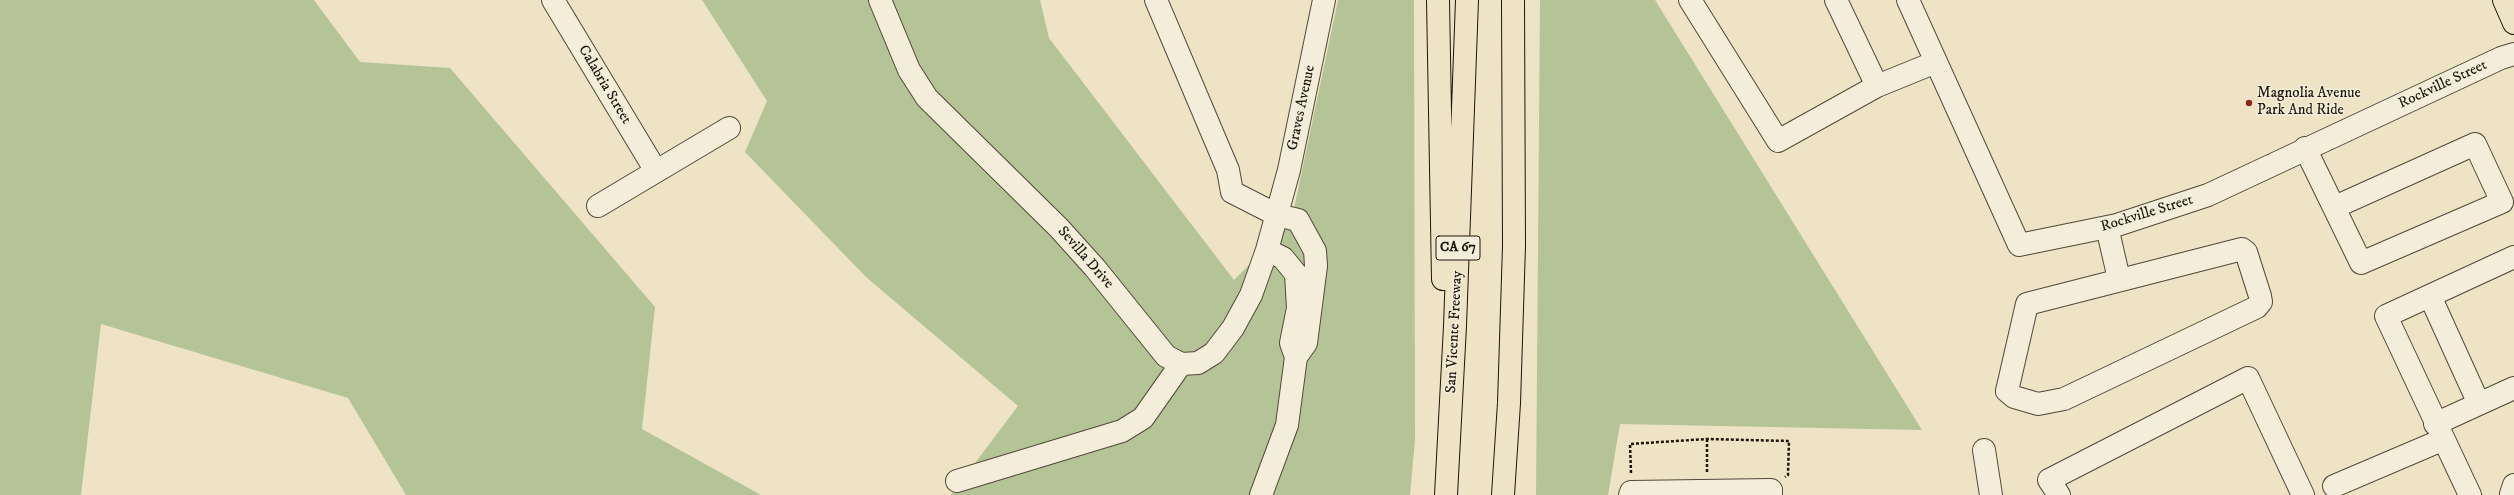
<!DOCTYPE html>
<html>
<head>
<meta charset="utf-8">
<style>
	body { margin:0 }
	canvas { display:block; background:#eee3c4 }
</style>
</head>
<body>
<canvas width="2514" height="495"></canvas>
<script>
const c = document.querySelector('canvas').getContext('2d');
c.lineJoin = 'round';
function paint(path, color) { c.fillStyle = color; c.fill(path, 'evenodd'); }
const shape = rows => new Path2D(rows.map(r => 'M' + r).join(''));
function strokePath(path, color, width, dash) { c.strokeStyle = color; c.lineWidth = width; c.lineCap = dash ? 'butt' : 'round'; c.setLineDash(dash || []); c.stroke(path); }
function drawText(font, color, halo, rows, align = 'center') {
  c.font = font + ' "IM FELL DW Pica",serif'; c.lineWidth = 3; c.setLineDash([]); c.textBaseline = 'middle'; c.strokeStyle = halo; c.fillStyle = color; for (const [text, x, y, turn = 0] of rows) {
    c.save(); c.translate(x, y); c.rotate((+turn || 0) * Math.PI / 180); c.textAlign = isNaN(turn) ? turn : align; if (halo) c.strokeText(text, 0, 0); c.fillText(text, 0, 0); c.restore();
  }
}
paint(shape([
	[0,0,314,0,360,62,450,68,655,307,642,429,761,495,406,495,348,398,101,324,81,495,0,495],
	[702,0,1040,0,1049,38,1234,280,1291,223,1338,0,1414,0,1415,440,1410,495,951,495,1018,406,866,277,745,152,767,101],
	[1540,0,1655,0,1922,430,1620,424,1608,495,1536,495]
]), '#b4c497');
const minor = shape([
	[553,0,656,171],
	[880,0,909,70,927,98,1059,228,1095,268,1166,356,1181,364,1198,363,1214,353,1233,328,1251,295,1267,250,1289,170,1324,0],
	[1156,0,1228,170,1232,192,1277,215,1298,220,1315,251,1316,266,1306,343,1296,357],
	[1690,0,1778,141,1877,86],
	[1836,0,1877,86,1936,62],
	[1908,0,2019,245,2117,225,2208,195,2501,58,2514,54],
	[2305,148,2361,263,2502,202,2475,144,2335,207],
	[598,206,729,128],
	[2107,227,2119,279],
	[2242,249,2246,252,2260,296,2261,302,2257,307,2064,399,2038,404,2014,397,2007,391,2027,304,2242,249],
	[2430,296,2479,404],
	[2435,424,2514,388],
	[1984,450,1991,495],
	[957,481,1122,431,1143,418,1181,364],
	[2334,486,2442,440],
	[2511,494,2514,485],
	[1261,495,1287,425,1296,357,1291,343,1298,308,1296,274,1283,258,1267,250],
	[1630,495,1631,492,1771,490,1771,495],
	[2059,495,2049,480,2248,378,2303,495],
	[2470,495,2386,316,2514,257]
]);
const major = shape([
	[2504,0,2514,23]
]);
const highway = shape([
	[1438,0,1443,279],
	[1446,495,1455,326,1467,0],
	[1503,495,1509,403,1514,246,1513,0]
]);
strokePath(minor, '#52483a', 24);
strokePath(major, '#1e150c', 24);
strokePath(highway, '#1e150c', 24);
strokePath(shape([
	[1707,439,1707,472],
	[1631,473,1630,444,1707,439,1789,441,1788,475,1785,477]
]), '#1e150c', 2.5, [3, 2]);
strokePath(minor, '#f4edd9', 22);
strokePath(major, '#eee3c4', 22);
strokePath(highway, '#eee3c4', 22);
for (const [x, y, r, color] of [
	[2249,103,4,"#8f2418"]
]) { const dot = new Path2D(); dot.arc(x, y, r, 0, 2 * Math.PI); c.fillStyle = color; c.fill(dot); strokePath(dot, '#f4edd9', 1.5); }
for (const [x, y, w] of [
	[1458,248,44]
]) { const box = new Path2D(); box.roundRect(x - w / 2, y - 12, w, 24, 3); c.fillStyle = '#f4edd9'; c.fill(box); strokePath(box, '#1e150c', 1); }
drawText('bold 14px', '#1e150c', null, [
	["CA 67",1458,248]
]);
drawText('15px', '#1e150c', '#f4edd9', [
	["Calabria Street",604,85,59],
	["Rockville Street",2443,85,-25],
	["Graves Avenue",1302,108,-78],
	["Rockville Street",2147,214,-17],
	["Sevilla Drive",1085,258,49],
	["San Vicente Freeway",1455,332,-87]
]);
drawText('15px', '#1e150c', '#f4edd9', [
	["Magnolia Avenue",2257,94],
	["Park And Ride",2257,111]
], 'left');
</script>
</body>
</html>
